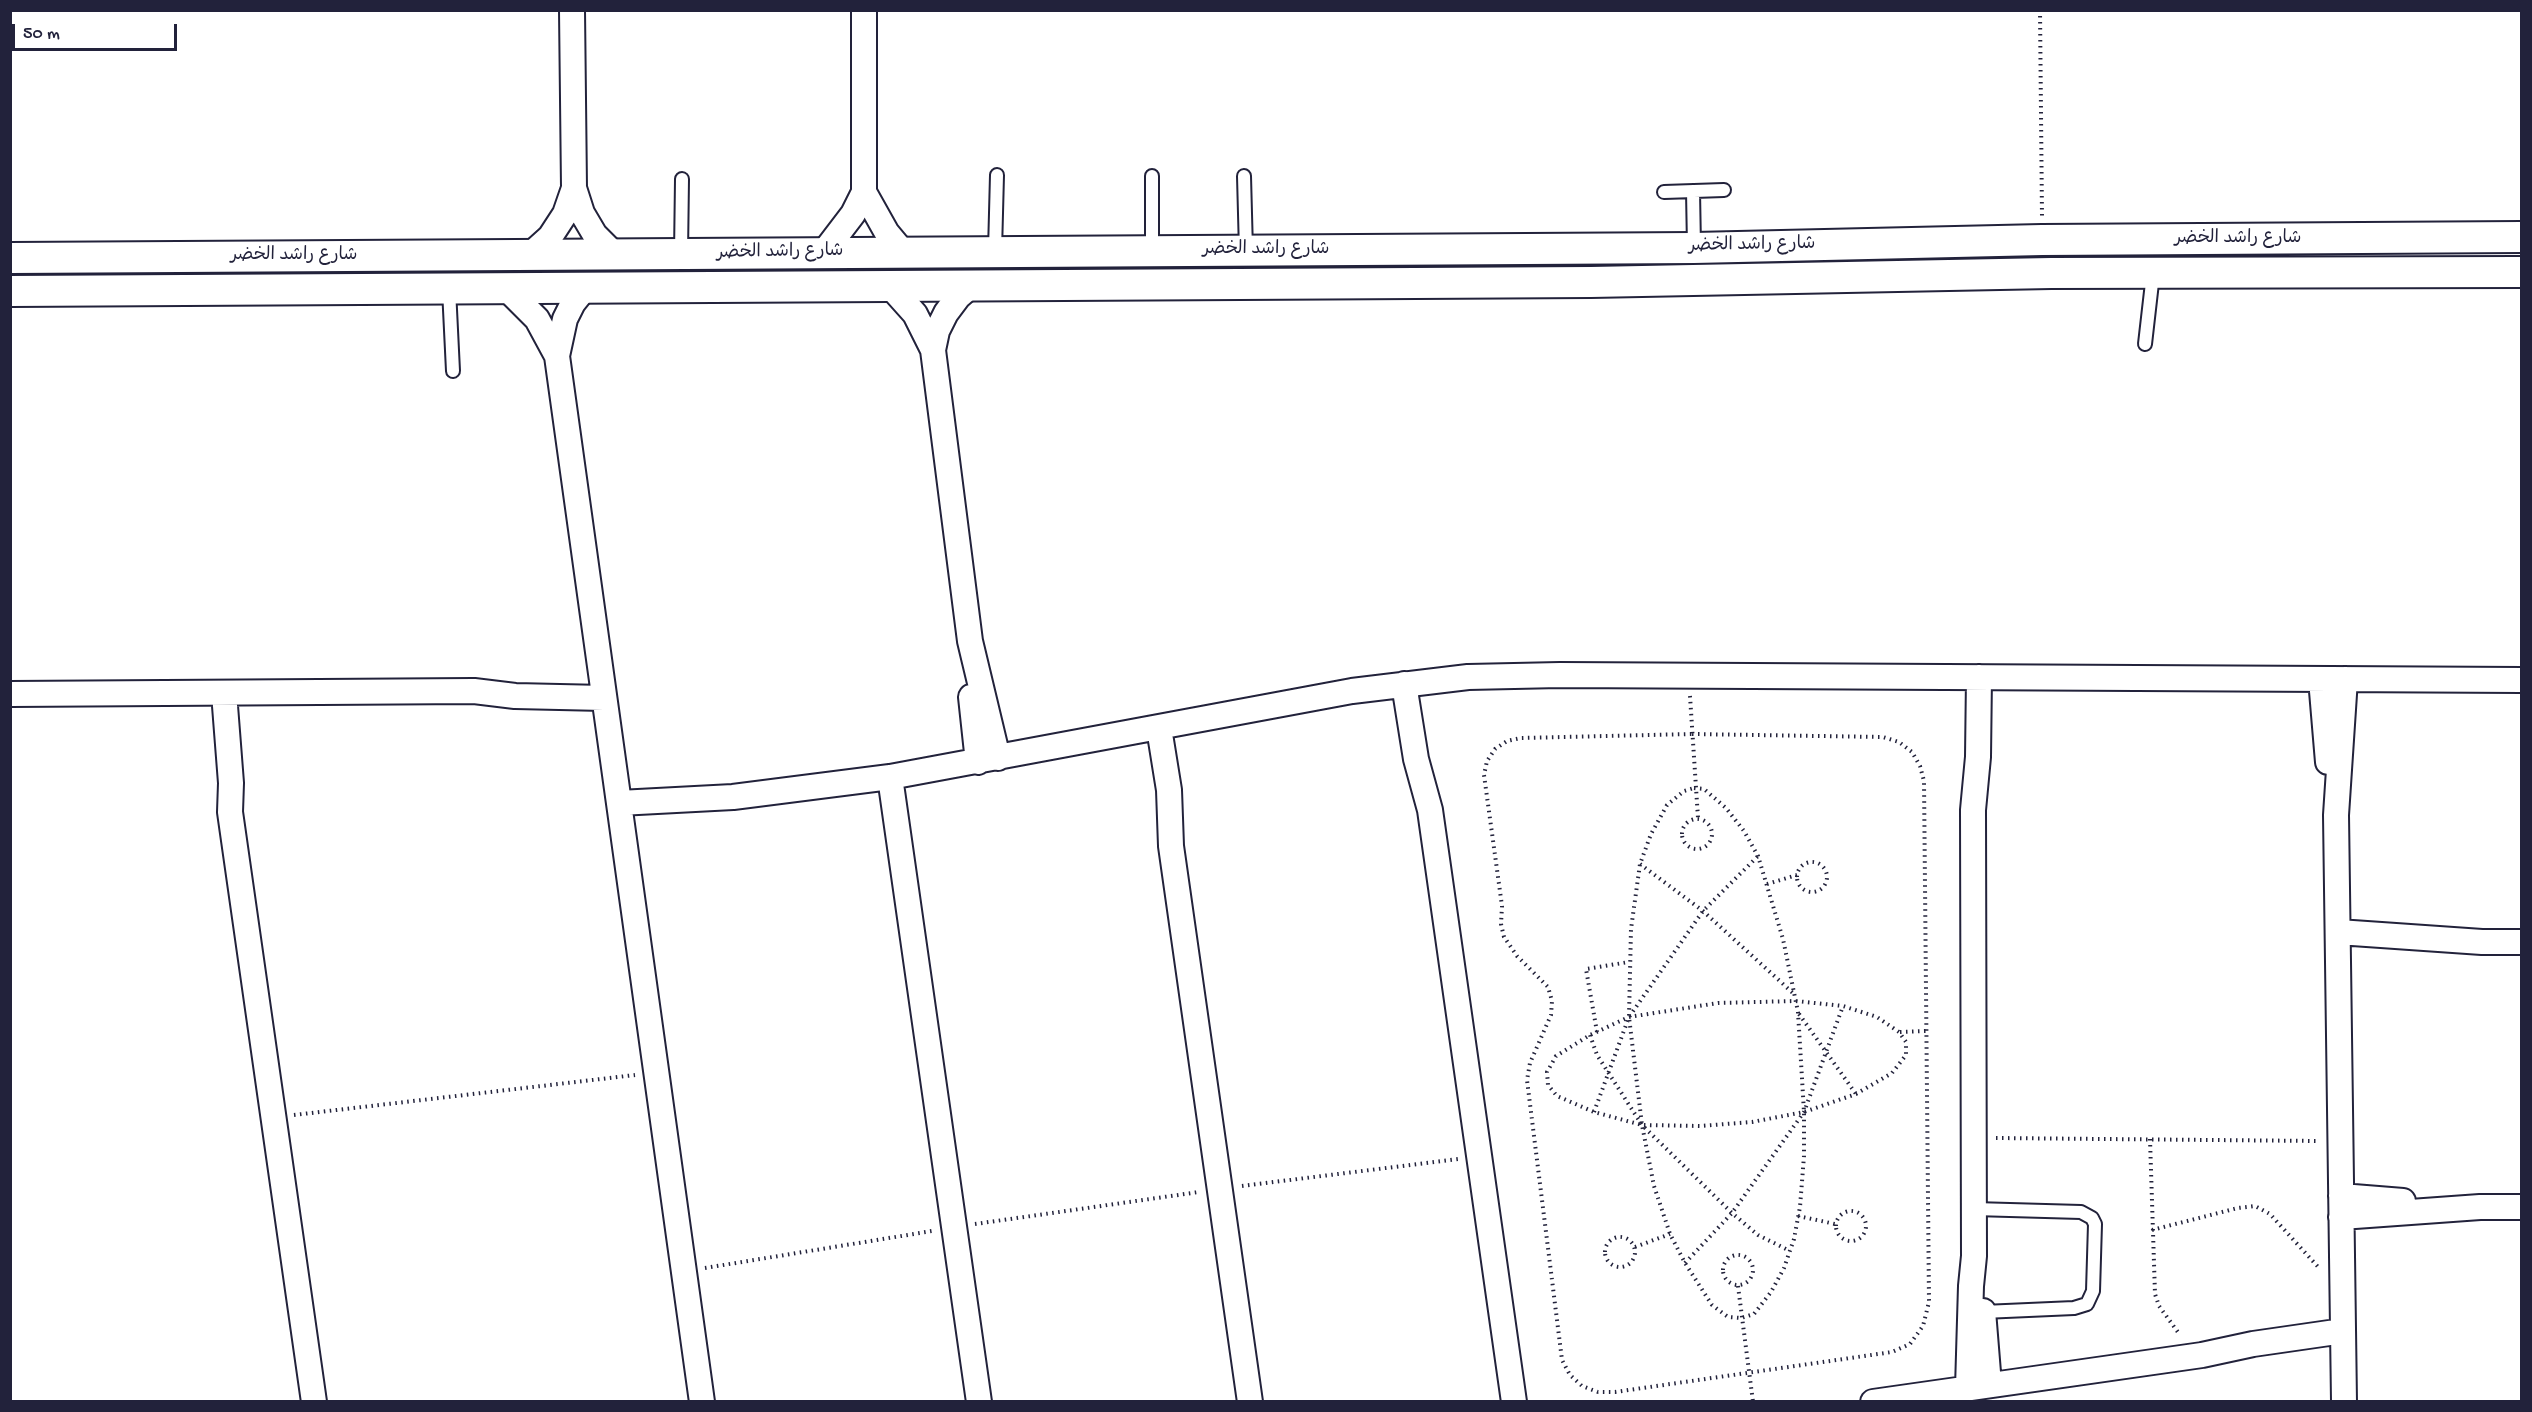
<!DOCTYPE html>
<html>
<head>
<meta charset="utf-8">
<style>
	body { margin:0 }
	#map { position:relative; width:2532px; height:1412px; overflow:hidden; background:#fff; font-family:"Gochi Hand",sans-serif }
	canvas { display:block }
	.frame { position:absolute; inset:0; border:12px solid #22223b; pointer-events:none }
	.scale { position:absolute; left:12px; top:24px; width:165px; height:27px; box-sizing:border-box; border:3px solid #22223b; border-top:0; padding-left:8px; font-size:18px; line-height:21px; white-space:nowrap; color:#22223b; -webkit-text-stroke:4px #fff; paint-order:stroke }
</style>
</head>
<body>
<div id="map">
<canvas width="2532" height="1412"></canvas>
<div class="frame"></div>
<div class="scale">50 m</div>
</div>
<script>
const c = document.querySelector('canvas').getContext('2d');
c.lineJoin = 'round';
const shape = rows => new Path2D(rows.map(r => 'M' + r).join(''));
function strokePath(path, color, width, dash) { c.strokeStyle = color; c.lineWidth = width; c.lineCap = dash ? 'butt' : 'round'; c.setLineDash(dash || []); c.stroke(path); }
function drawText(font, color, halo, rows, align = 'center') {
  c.font = font + ' "Gochi Hand","Playpen Sans Arabic",sans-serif'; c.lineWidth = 5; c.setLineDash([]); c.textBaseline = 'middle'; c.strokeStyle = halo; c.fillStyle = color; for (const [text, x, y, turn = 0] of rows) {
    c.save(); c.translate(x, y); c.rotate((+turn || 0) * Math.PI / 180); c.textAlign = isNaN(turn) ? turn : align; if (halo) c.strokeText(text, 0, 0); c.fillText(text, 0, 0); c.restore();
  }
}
const service = shape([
	[1152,176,1152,251],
	[1244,176,1246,251],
	[1693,191,1694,247],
	[1664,192,1724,190],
	[995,251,997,175],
	[681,254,682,179],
	[449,289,453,371],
	[2145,344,2153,274],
	[1974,1209,2081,1212,2092,1218,2095,1224,2093,1291,2087,1304,2074,1308,1983,1312]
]);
const minor = shape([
	[572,10,574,188,582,213,595,235,614,254],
	[864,192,887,233,902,251],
	[824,252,853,214,864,192,864,10],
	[530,255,550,237,565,214,574,188],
	[889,285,915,314,933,350,970,641,998,758],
	[585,288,573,303,565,319,557,356,702,1402],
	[507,289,537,319,557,356],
	[933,350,937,331,946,313,958,297,973,284],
	[2321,679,2328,762],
	[1404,684,1416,759,1430,810,1514,1402],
	[224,693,231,783,230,812,314,1402],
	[10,694,474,691,515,696,604,698],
	[971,697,978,762],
	[1159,728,1169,790,1171,846,1250,1402],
	[890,777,979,1402],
	[619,803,733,797,890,777,1352,691,1468,677,1560,675,2522,680],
	[2338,932,2482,942,2522,942],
	[2341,1196,2403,1201],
	[2341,1217,2480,1207,2522,1207],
	[1983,1311,1989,1385],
	[1968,1388,1971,1286,1974,1256,1973,810,1978,757,1979,677],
	[1873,1402,2202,1355,2253,1344,2343,1331],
	[2344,1402,2336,815,2345,679]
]);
const tertiary = shape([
	[10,258,1694,248,2042,240,2522,237],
	[10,291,1591,282,2051,273,2522,272]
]);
strokePath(service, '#22223b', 16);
strokePath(minor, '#22223b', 28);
strokePath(tertiary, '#22223b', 34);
strokePath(shape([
	[2040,10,2042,217],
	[1690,696,1698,818],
	[1692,734,1883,737,1899,742,1912,752,1920,766,1924,781,1929,1302,1923,1326,1910,1344,1892,1352,1615,1392,1598,1392,1582,1386,1570,1375,1562,1360,1527,1080,1530,1063,1551,1015,1552,1001,1548,987,1517,956,1504,937,1501,924,1502,906,1484,775,1487,761,1495,749,1507,741,1521,738,1692,734],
	[1694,788,1704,789,1726,808,1744,831,1758,856,1783,939,1798,1012,1804,1112,1804,1156,1800,1207,1794,1239,1784,1268,1771,1292,1754,1314,1741,1318,1728,1317,1712,1305,1685,1263,1670,1234,1654,1186,1642,1125,1629,1017,1631,929,1640,864,1651,834,1667,805,1684,791,1694,788],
	'1682 834a15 15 0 1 1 30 0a15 15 0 1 1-30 0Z',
	'1797 877a15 15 0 1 1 30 0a15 15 0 1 1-30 0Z',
	[1640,864,1703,911,1794,994],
	[1767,884,1797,875],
	[1796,1001,1843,1006,1877,1017,1899,1032,1906,1042,1906,1055,1892,1073,1856,1094,1804,1112,1752,1122,1700,1126,1642,1125,1594,1112,1557,1096,1548,1085,1547,1072,1556,1056,1590,1035,1629,1017,1718,1003,1796,1001],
	[1799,1014,1856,1094],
	[1597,1032,1586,969,1629,962],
	[1900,1032,1926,1031],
	[1590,1035,1597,1055,1642,1125,1732,1213,1758,1235,1790,1251],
	[1594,1112,1629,1017,1703,911,1758,856],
	[294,1115,635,1075],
	[1996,1138,2319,1141],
	[2150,1139,2155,1294,2159,1306,2180,1335],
	[1242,1186,1458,1159],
	'1836 1226a15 15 0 1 1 30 0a15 15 0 1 1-30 0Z',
	[1798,1216,1835,1224],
	[975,1224,1199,1192],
	[2152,1230,2238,1208,2255,1206,2270,1214,2320,1269],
	'1605 1252a15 15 0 1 1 30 0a15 15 0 1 1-30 0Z',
	[1635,1247,1670,1234],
	'1723 1270a15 15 0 1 1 30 0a15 15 0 1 1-30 0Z',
	[1685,1263,1732,1213,1804,1112,1843,1006],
	[705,1268,932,1231],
	[1738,1286,1753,1402]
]), '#22223b', 4, [1.5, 4.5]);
strokePath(service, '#fff', 12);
strokePath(minor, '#fff', 24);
strokePath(tertiary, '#fff', 30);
drawText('18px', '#22223b', '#fff', [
	["شارع راشد الخضر",2238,239],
	["شارع راشد الخضر",1752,246,-1],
	["شارع راشد الخضر",1266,250],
	["شارع راشد الخضر",780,253,-1],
	["شارع راشد الخضر",294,256]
]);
</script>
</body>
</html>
